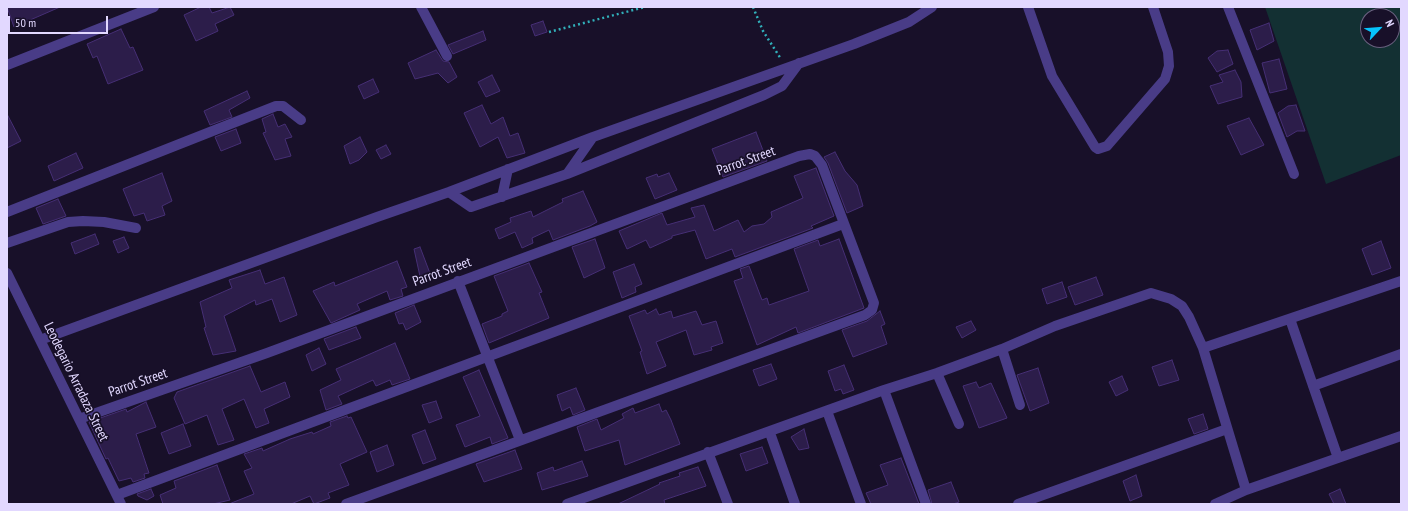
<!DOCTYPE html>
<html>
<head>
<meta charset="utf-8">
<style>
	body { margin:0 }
	#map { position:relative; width:1408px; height:511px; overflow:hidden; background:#181029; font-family:"PT Sans Narrow",sans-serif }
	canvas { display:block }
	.frame { position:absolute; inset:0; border:8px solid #e2d8ff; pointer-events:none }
	.north { position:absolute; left:1360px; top:8px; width:40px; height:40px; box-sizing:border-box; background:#181029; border:1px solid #69607f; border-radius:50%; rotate:64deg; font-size:11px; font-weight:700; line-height:16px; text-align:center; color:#e2d8ff }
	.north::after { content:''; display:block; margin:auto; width:14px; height:18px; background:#06c4fd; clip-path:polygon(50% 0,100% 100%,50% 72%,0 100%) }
	.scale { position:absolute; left:8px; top:16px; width:100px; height:18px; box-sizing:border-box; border:2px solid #e2d8ff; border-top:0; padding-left:5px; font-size:12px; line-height:14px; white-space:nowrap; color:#e2d8ff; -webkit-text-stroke:3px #181029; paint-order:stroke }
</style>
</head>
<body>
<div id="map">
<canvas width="1408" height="511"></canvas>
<div class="frame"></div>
<div class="north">N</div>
<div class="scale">50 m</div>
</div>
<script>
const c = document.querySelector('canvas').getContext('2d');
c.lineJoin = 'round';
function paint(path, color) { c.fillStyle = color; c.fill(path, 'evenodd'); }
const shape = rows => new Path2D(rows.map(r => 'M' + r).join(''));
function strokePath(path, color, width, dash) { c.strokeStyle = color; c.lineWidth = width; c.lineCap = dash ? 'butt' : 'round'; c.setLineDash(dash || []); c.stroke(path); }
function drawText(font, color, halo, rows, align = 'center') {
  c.font = font + ' "PT Sans Narrow",sans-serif'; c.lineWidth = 3.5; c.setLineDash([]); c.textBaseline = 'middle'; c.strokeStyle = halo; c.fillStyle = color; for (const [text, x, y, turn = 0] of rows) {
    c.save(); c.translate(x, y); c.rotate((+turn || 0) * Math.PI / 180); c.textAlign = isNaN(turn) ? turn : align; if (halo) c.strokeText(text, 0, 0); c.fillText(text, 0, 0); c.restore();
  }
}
paint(shape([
	[1265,7,1401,7,1401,155,1326,184],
	[1368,16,1392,16,1392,40,1368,40]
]), '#133033');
const building = shape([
	[7,7,60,7,14,27,7,7],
	[201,7,209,7,212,13,230,7,234,15,215,24,218,31,196,41,184,15,201,7],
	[543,21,547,32,535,36,531,25,543,21],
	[1269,23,1274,41,1257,50,1250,30,1269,23],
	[121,29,130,48,133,47,143,70,108,84,97,56,93,58,87,44,121,29],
	[483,31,486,40,453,54,448,45,483,31],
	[436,50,443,61,449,62,457,77,448,83,438,73,415,79,408,63,436,50],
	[1228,50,1233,64,1217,72,1208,58,1217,51,1228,50],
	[1279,59,1287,89,1270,93,1262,63,1279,59],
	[1235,70,1241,82,1242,97,1218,104,1210,86,1223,82,1219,75,1235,70],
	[492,75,500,91,486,97,478,82,492,75],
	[373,79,379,92,364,99,358,86,373,79],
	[247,91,250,98,229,110,232,117,210,125,204,111,247,91],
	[482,105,491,124,503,117,510,136,518,133,525,153,507,158,498,137,480,147,464,113,482,105],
	[1296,105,1305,131,1297,131,1287,137,1278,113,1288,106,1296,105],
	[7,114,21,141,7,148,7,114],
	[273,114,278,127,285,124,292,137,285,139,291,156,275,160,263,133,266,132,262,119,273,114],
	[1249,118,1264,145,1241,155,1227,126,1249,118],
	[236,129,241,143,221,151,215,137,236,129],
	[756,132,767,161,723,177,712,149,756,132],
	[360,137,367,152,359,160,350,164,344,146,360,137],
	[386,145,391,154,381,159,376,150,386,145],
	[835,152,845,171,857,185,863,206,847,213,828,163,824,157,835,152],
	[76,153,83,168,54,181,48,166,76,153],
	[816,168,834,216,811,226,813,228,735,257,732,249,706,259,695,230,672,236,672,238,650,248,646,240,627,249,619,231,662,213,667,225,695,217,691,208,704,205,714,231,738,220,744,232,752,226,764,224,772,217,771,212,803,198,794,176,816,168],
	[162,173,172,201,162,206,165,215,147,221,144,213,134,216,123,189,162,173],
	[669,173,677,190,655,199,646,178,657,174,658,177,669,173],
	[583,191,597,222,590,226,553,240,549,230,532,238,533,243,522,248,515,232,499,239,495,229,511,222,510,218,531,211,533,217,563,202,562,199,583,191],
	[58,199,66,216,43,224,36,208,58,199],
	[95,234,99,244,75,254,71,243,95,234],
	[124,237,129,248,118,253,113,241,124,237],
	[595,239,605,268,584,278,572,247,595,239],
	[839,239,864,308,798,333,796,327,757,345,734,281,743,278,740,269,749,266,762,300,767,298,769,305,809,291,794,249,818,240,820,246,839,239],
	[1381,241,1391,268,1372,275,1362,249,1381,241],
	[420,247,431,276,421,281,414,249,420,247],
	[397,261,407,287,401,289,403,296,390,300,387,291,357,304,360,310,331,323,313,291,334,282,335,286,397,261],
	[529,263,542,292,539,293,549,318,489,343,482,324,502,316,502,314,508,311,494,276,529,263],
	[634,264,642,284,635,287,636,292,622,298,613,272,634,264],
	[260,270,265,284,284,277,297,315,280,322,272,299,256,305,255,300,224,316,236,351,213,355,204,328,206,327,200,302,232,288,229,280,260,270],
	[1096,277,1103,295,1075,305,1068,287,1096,277],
	[1062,282,1067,297,1047,304,1042,289,1062,282],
	[414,305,421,322,406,330,403,323,399,324,395,313,414,305],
	[656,309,659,315,671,311,673,318,696,311,702,325,716,321,723,343,711,347,712,350,694,355,686,330,656,342,666,366,647,374,640,352,642,351,629,316,645,310,647,314,656,309],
	[880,311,885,324,881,326,887,344,853,357,842,330,867,321,880,311],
	[971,321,976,330,962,338,956,327,971,321],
	[356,327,361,338,329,350,324,339,356,327],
	[395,343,410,379,392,385,390,380,376,386,373,380,338,396,342,404,326,410,320,390,341,380,336,369,395,343],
	[319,348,326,364,312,371,306,355,319,348],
	[1172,360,1179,380,1159,386,1152,367,1172,360],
	[771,364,777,379,759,386,753,370,771,364],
	[844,365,854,390,843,394,841,389,835,391,828,371,844,365],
	[250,366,261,392,285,382,290,397,264,409,269,423,256,428,244,399,222,409,234,440,218,445,207,415,185,424,174,398,177,392,250,366],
	[1038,368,1049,403,1030,411,1017,375,1038,368],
	[479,370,508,438,492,444,490,437,465,447,456,425,480,416,463,377,479,370],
	[1122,376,1128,390,1116,396,1109,382,1122,376],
	[976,382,979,388,991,383,1007,418,979,428,963,386,976,382],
	[576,388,585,410,573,415,570,407,562,411,557,395,576,388],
	[436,401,442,418,429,423,422,405,436,401],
	[146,402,156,427,136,434,149,473,144,474,145,478,133,482,131,478,119,481,108,458,106,459,89,422,126,409,127,412,146,402],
	[659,404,662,412,666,410,671,420,680,444,625,465,619,440,585,451,577,427,597,419,601,430,624,418,622,414,633,408,635,413,659,404],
	[1203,414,1208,429,1194,434,1188,419,1203,414],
	[347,416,348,418,351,417,367,452,340,464,349,485,328,493,330,498,314,504,310,496,291,504,229,504,254,494,244,471,252,468,244,454,262,448,263,451,290,439,312,432,313,434,331,426,330,422,347,416],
	[183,424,191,446,169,454,161,433,183,424],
	[804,429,809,448,799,450,791,437,804,429],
	[425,430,436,459,423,464,412,435,425,430],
	[387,445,394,465,377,472,370,452,387,445],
	[762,447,768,463,746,471,740,454,762,447],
	[515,450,522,469,484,482,476,464,515,450],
	[901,458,919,504,871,504,866,493,888,485,880,465,901,458],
	[582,461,588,476,542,490,537,473,553,467,554,471,582,461],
	[217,465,230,500,213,504,163,504,160,495,176,488,174,481,217,465],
	[698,467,706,486,664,500,665,504,618,504,660,484,659,483,680,476,679,473,698,467],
	[1136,475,1142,496,1130,501,1123,481,1136,475],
	[951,482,959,502,953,504,932,504,928,490,951,482],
	[151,489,154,496,147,500,138,496,137,494,151,489],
	[1340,489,1346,504,1334,504,1329,494,1340,489]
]);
paint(building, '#2c1d4a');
strokePath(building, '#462f75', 1);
strokePath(shape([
	[753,7,763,31,781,59],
	[549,32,645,7]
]), '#31b0ba', 2.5, [2, 3]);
strokePath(shape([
	[421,7,447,56],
	[1028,7,1052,76,1095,147,1098,149,1107,146,1165,79,1169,66,1168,52,1153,7],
	[1228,7,1294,174],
	[7,65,154,7],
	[567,174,593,137],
	[449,192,471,207,567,174,764,95,782,86,799,63],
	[502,197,508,169],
	[7,212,276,106,283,106,301,120],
	[7,243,68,222,83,221,104,222,136,228],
	[7,273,121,504],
	[458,281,520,440],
	[1290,319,1338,458],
	[40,340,377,217,449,192,593,137,854,44,909,22,932,7],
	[1203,348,1401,281],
	[1002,349,1020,405],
	[937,373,959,424],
	[1313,386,1401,354],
	[884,390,926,504],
	[827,411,861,504],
	[79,419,267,353,799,156,810,154,815,156,822,165,874,303,872,310,865,315,346,504],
	[770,433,795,504],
	[708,452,728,504],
	[117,495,843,224],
	[567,504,884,390,937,373,1002,349,1055,326,1151,293,1171,299,1182,306,1189,317,1203,348,1246,490],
	[1018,504,1227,429],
	[1215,504,1246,490,1401,436]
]), '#493c87', 10);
drawText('14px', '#e2d8ff', '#181029', [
	["Parrot Street",746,161,-20],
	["Parrot Street",442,272,-20],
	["Leodegario Arradaza Street",76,382,64],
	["Parrot Street",138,383,-19]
]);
</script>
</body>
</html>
